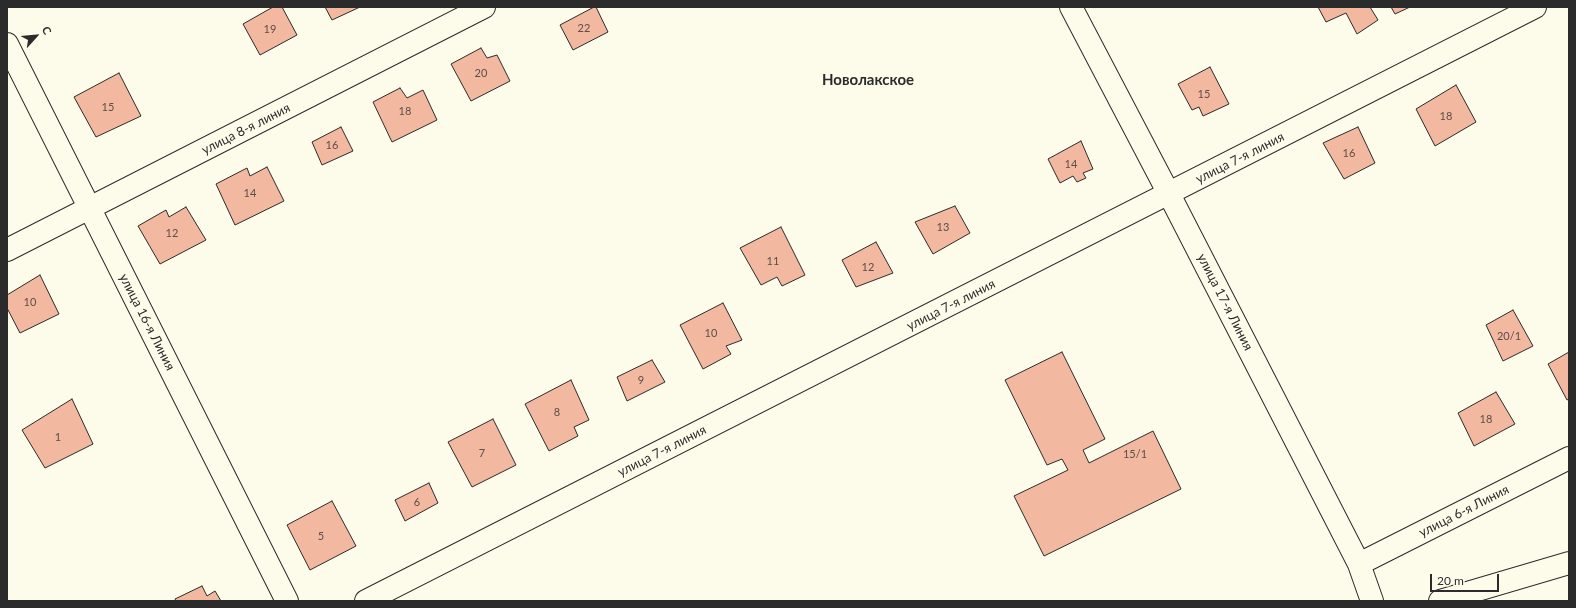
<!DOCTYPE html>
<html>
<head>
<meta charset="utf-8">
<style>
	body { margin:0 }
	#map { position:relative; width:1576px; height:608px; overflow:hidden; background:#fdfbea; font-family:Lato,sans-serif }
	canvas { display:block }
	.frame { position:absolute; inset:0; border:8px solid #2b2b2b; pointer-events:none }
	.north { position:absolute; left:16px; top:16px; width:40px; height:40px; -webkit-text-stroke:3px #fdfbea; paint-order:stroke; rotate:63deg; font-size:11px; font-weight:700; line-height:16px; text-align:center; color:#2b2b2b }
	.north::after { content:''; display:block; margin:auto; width:14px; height:18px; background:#2b2b2b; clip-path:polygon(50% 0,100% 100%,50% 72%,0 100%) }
	.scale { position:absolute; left:1430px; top:574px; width:69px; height:18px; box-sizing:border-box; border:2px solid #2b2b2b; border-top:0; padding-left:5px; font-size:12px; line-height:14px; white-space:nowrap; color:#2b2b2b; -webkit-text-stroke:3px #fdfbea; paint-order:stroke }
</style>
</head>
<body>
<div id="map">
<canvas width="1576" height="608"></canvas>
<div class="frame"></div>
<div class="north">С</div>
<div class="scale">20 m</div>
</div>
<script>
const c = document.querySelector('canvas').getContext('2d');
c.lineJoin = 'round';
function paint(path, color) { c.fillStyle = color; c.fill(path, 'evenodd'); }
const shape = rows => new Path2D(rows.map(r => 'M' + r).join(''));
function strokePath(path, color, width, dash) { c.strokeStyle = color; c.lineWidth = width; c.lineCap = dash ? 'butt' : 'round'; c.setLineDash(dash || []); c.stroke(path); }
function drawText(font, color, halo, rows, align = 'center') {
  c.font = font + ' Lato,sans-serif'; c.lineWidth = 3; c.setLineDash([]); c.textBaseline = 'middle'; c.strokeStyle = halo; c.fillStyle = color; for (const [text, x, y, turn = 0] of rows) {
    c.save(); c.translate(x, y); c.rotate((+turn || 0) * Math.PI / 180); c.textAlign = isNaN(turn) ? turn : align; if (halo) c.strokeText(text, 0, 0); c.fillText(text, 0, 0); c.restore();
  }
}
const building = shape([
	[273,7,282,7,297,35,260,55,243,24,273,7],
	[325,7,360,7,332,20,325,7],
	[594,7,596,7,608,32,573,50,560,25,594,7],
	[1318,7,1370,7,1378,20,1357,34,1346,13,1326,22,1318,7],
	[1391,7,1410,7,1395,14,1391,7],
	[481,48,487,58,497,55,510,81,471,101,451,64,481,48],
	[1210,67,1229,104,1203,116,1199,107,1192,110,1178,84,1210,67],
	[119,73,141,116,96,137,74,97,119,73],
	[1456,85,1476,122,1435,146,1416,109,1456,85],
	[400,88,407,98,423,90,437,120,392,142,373,102,400,88],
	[341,127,353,151,322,165,312,142,341,127],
	[1358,127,1375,163,1344,179,1323,143,1358,127],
	[1081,141,1093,169,1083,173,1086,178,1077,182,1073,176,1060,183,1048,159,1081,141],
	[267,167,284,201,235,225,216,184,247,168,250,176,267,167],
	[955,206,970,233,933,254,915,222,955,206],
	[186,207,206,240,160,264,138,226,166,210,169,217,186,207],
	[781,227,805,275,782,286,777,277,761,285,740,248,781,227],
	[876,242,893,273,856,287,842,260,876,242],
	[40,275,59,314,20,333,7,308,7,295,40,275],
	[723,303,742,340,726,346,731,354,703,369,680,325,723,303],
	[1513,310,1533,346,1503,361,1486,325,1513,310],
	[1062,352,1105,439,1083,450,1089,463,1153,431,1181,489,1044,556,1014,496,1068,470,1062,459,1047,465,1005,380,1062,352],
	[1569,352,1569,399,1567,400,1548,364,1569,352],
	[652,360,665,382,627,401,617,377,652,360],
	[571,380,589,420,574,427,578,436,549,451,525,404,571,380],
	[1496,392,1515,424,1474,446,1458,413,1496,392],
	[72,399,93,444,45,468,22,430,72,399],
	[493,419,516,465,472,487,448,442,493,419],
	[429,483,438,503,405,521,395,500,429,483],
	[332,501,356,546,310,570,287,525,332,501],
	[202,586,207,596,215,591,221,601,176,601,175,599,202,586]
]);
paint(building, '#f2b8a0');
strokePath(building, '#2b2b2b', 1);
const minor = shape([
	[1071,7,1169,194,1359,564,1372,601],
	[7,44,287,601],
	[7,250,484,7],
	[1359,564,1569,458],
	[366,601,1535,7],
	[1440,601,1569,563]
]);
strokePath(minor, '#2b2b2b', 24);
strokePath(minor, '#fdfbea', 22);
drawText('11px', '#5d4e48', null, [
	["22",584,28],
	["19",270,29],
	["20",481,73],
	["15",1204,94],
	["15",108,107],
	["18",405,111],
	["18",1446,116],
	["16",332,145],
	["16",1349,153],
	["14",1071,164],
	["14",250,193],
	["13",943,227],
	["12",172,233],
	["11",773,261],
	["12",868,267],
	["10",30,302],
	["10",711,333],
	["20/1",1509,336],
	["9",641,380],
	["8",557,412],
	["18",1486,419],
	["1",58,437],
	["7",482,453],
	["15/1",1135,454],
	["6",417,502],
	["5",321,536]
]);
drawText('13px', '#2b2b2b', '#fdfbea', [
	["улица 8-я линия",246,129,-27],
	["улица 7-я линия",1240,158,-27],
	["улица 17-я Линия",1225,302,63],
	["улица 7-я линия",951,305,-27],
	["улица 16-я Линия",147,322,63],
	["улица 7-я линия",662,451,-27],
	["улица 6-я Линия",1464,511,-27]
]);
drawText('bold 15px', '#2b2b2b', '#fdfbea', [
	["Новолакское",868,80]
]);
</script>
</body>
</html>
